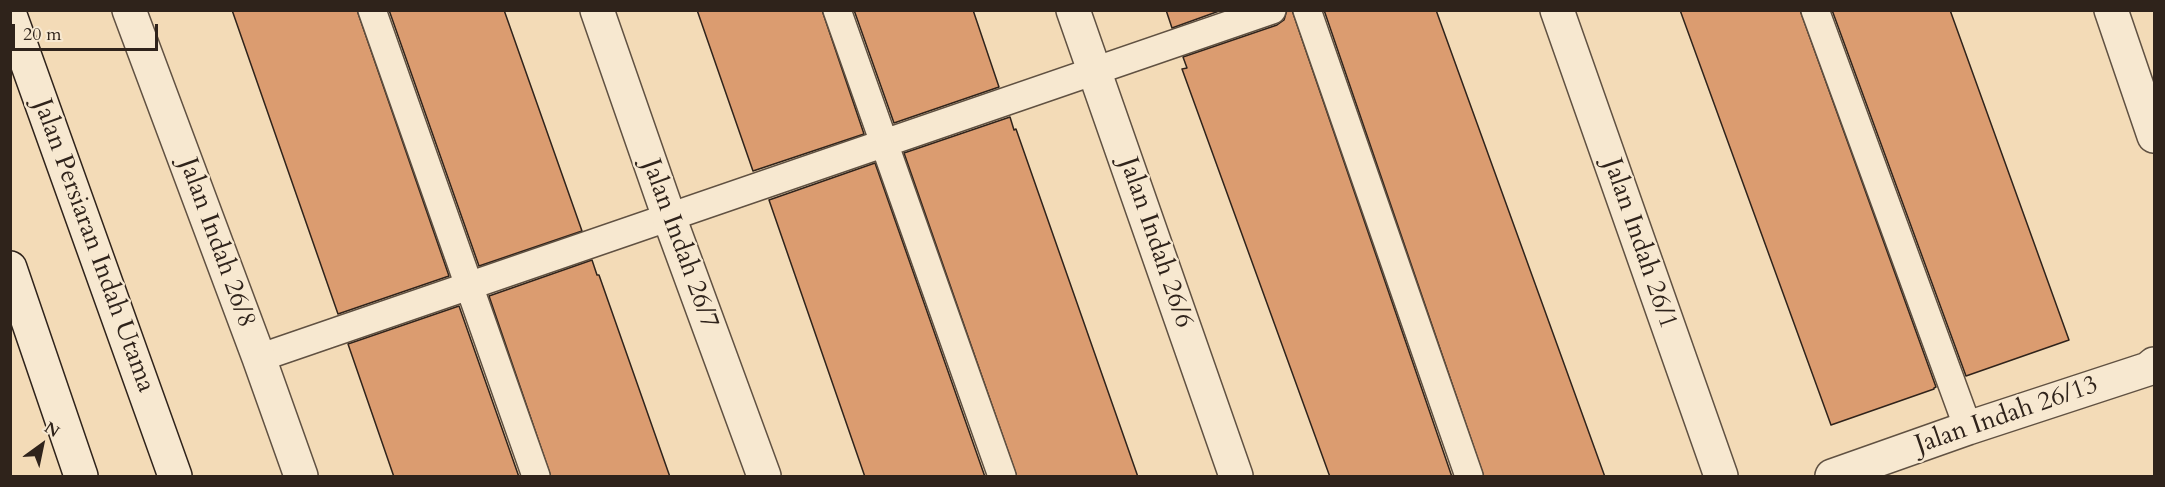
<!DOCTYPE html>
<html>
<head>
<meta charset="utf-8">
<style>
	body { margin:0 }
	#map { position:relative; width:2165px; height:487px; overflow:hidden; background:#f3dbb7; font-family:Cardo,serif }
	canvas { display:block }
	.frame { position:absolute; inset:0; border:12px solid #2f231b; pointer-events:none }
	.north { position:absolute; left:12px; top:415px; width:60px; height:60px; -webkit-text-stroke:4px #f7e8d0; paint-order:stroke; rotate:33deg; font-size:16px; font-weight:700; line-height:24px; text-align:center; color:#2f231b }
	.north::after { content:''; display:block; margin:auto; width:21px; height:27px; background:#2f231b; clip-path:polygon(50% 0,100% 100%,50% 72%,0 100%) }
	.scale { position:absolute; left:12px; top:24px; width:146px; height:27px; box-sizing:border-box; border:3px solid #2f231b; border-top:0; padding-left:8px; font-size:18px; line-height:21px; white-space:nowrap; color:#2f231b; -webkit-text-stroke:4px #f7e8d0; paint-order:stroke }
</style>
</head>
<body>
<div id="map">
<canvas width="2165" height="487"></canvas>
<div class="frame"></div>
<div class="north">N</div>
<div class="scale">20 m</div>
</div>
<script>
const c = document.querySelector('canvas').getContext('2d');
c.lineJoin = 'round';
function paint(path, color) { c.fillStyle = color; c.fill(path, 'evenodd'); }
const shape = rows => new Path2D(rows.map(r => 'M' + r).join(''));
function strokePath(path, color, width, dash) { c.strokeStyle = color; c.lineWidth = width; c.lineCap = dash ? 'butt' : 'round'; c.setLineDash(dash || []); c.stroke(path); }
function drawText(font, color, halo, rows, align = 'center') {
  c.font = font + ' Cardo,serif'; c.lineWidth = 4.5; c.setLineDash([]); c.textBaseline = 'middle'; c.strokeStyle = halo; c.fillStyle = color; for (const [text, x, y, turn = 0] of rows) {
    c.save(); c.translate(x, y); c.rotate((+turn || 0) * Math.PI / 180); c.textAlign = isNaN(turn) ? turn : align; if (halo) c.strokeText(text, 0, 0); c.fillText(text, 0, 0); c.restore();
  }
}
const building = shape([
	[232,10,357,10,449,276,338,314,232,10],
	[389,10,504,10,582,231,479,266,389,10],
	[697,10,822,10,864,134,753,171,697,10],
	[854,10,973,10,999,87,894,123,854,10],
	[1166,10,1222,10,1172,28,1166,10],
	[1287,10,1292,10,1452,477,1330,477,1182,69,1187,68,1183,57,1277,25,1284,20,1287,10],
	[1324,10,1436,10,1605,477,1484,477,1324,10],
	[1680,10,1800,10,1936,387,1934,388,1934,389,1831,425,1680,10],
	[1832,10,1950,10,2069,340,1966,376,1832,10],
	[1010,117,1014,130,1016,129,1138,477,1017,477,904,153,1010,117],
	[875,163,985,477,865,477,769,200,875,163],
	[592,260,597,275,599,275,670,477,551,477,489,296,592,260],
	[459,306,519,477,394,477,348,344,459,306]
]);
paint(building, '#db9c70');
strokePath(building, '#2f231b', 1.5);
const service = shape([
	[372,10,536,476],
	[837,10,1002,476],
	[1307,10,1469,476],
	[1815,10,1968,428],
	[259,358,1272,10]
]);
const minor = shape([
	[129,10,259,358,301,476],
	[597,10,669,217,764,476],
	[1073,10,1236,476],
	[1557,10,1721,476],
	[2111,10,2154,136],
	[1832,476,1968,428,2148,369,2154,364]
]);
const secondary = shape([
	[10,15,175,476],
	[10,268,81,476]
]);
strokePath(service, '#605142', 30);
strokePath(minor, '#605142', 36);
strokePath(secondary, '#2f231b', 36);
strokePath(service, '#f7e8d0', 27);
strokePath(minor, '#f7e8d0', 33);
strokePath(secondary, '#f7e8d0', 33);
drawText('26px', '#2f231b', '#f7e8d0', [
	["Jalan Indah 26/8",216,243,70],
	["Jalan Indah 26/6",1155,243,71],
	["Jalan Indah 26/7",679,244,70],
	["Jalan Indah 26/1",1639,244,71],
	["Jalan Persiaran Indah Utama",93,246,70],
	["Jalan Indah 26/13",2007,416,-19]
]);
</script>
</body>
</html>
